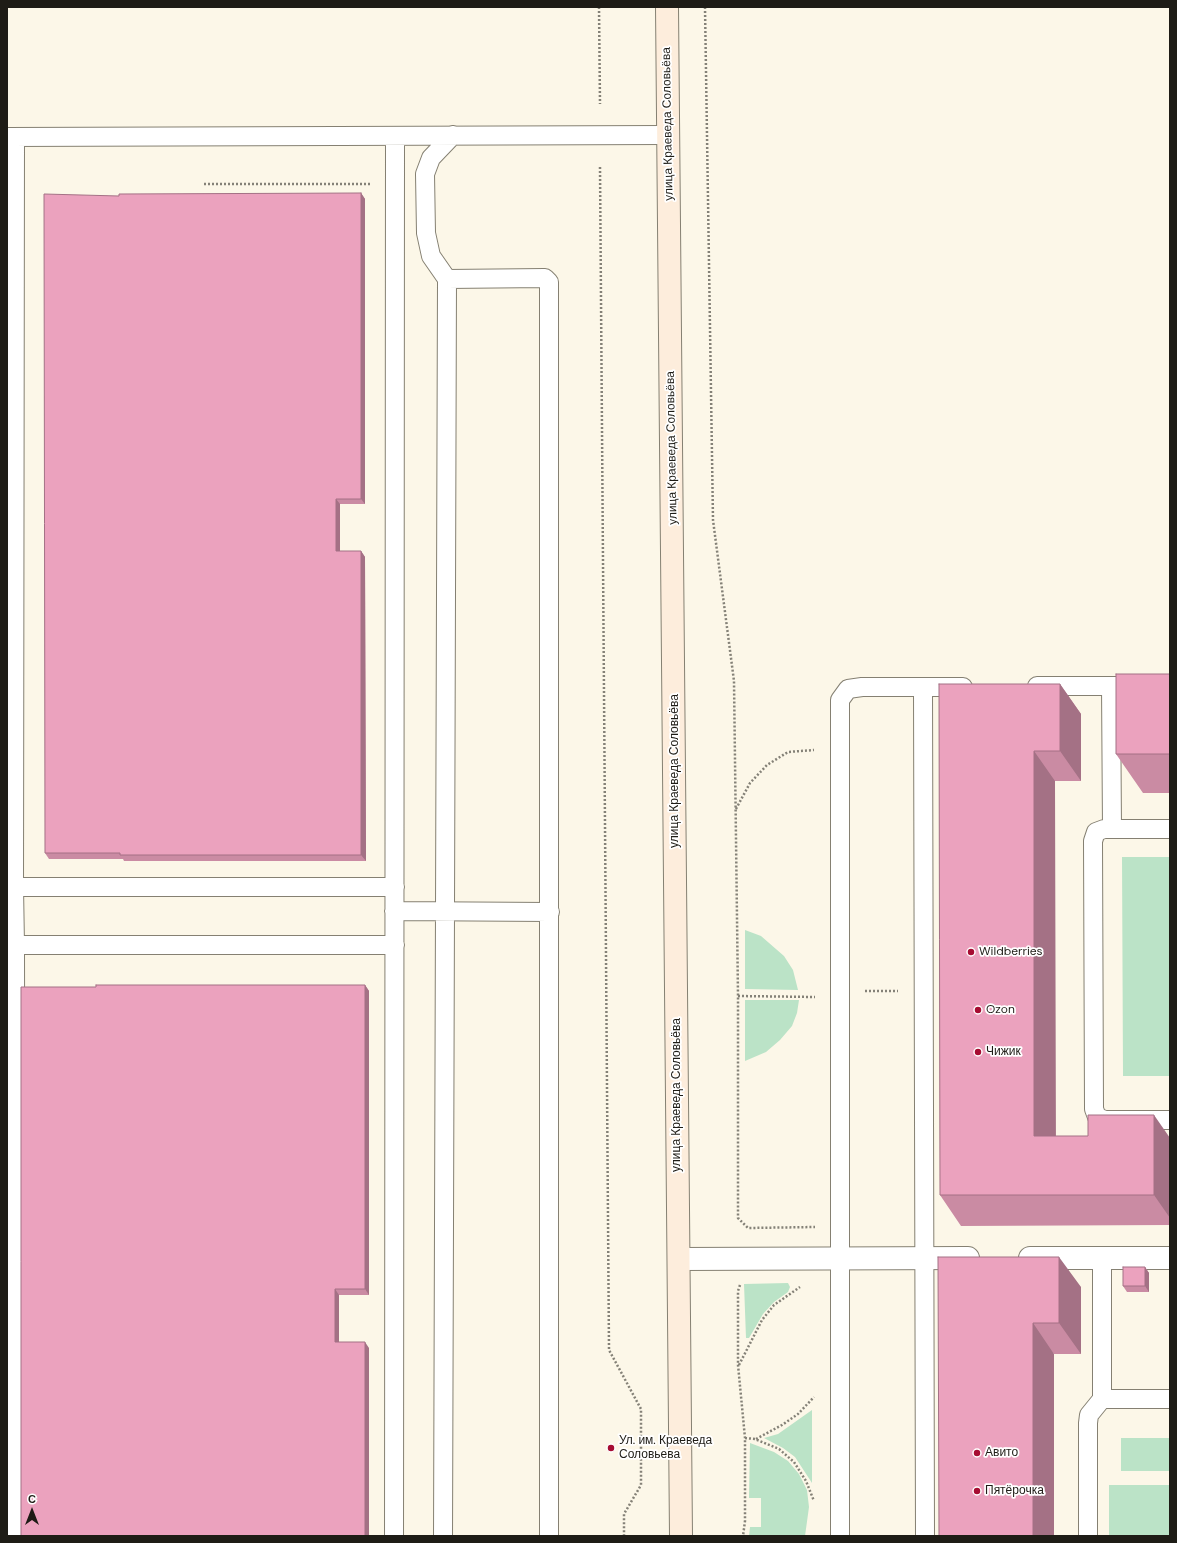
<!DOCTYPE html>
<html>
<head>
<meta charset="utf-8">
<style>
	body { margin:0 }
	#map { position:relative; width:1177px; height:1543px; overflow:hidden; background:#fcf7e8; font-family:"DM Sans",sans-serif }
	canvas { display:block }
	.frame { position:absolute; inset:0; border:8px solid #1e1c16; pointer-events:none }
	.north { position:absolute; left:12px; top:1491px; width:40px; height:40px; -webkit-text-stroke:3px #fff; paint-order:stroke; rotate:0deg; font-size:11px; font-weight:700; line-height:16px; text-align:center; color:#1e1c16 }
	.north::after { content:''; display:block; margin:auto; width:14px; height:18px; background:#1e1c16; clip-path:polygon(50% 0,100% 100%,50% 72%,0 100%) }
</style>
</head>
<body>
<div id="map">
<canvas width="1177" height="1543"></canvas>
<div class="frame"></div>
<div class="north">С</div>
</div>
<script>
const c = document.querySelector('canvas').getContext('2d');
c.lineJoin = 'round';
function paint(path, color) { c.fillStyle = color; c.fill(path, 'evenodd'); }
const shape = rows => new Path2D(rows.map(r => 'M' + r).join(''));
function strokePath(path, color, width, dash) { c.strokeStyle = color; c.lineWidth = width; c.lineCap = dash ? 'butt' : 'round'; c.setLineDash(dash || []); c.stroke(path); }
function drawText(font, color, halo, rows, align = 'center') {
  c.font = font + ' "DM Sans",sans-serif'; c.lineWidth = 3.5; c.setLineDash([]); c.textBaseline = 'middle'; c.strokeStyle = halo; c.fillStyle = color; for (const [text, x, y, turn = 0] of rows) {
    c.save(); c.translate(x, y); c.rotate((+turn || 0) * Math.PI / 180); c.textAlign = isNaN(turn) ? turn : align; if (halo) c.strokeText(text, 0, 0); c.fillText(text, 0, 0); c.restore();
  }
}
paint(shape([
	[1122,857,1170,857,1170,1076,1123,1076],
	[745,930,761,936,784,956,793,970,798,990,745,989],
	[745,1000,799,1000,797,1013,792,1026,780,1040,766,1052,745,1061],
	[788,1283,790,1287,788,1292,774,1302,763,1314,749,1338,746,1338,744,1284],
	[812,1410,812,1483,795,1457,783,1448,764,1438,778,1434],
	[1121,1438,1170,1438,1170,1471,1121,1471],
	[750,1443,774,1452,788,1461,799,1474,807,1490,809,1507,805,1536,749,1536,750,1527,761,1527,761,1498,749,1498],
	[1109,1485,1170,1485,1170,1536,1109,1536]
]), '#bbe3c7');
const lane = shape([
	[7,137,668,135],
	[15,137,14,887,395,887],
	[447,279,545,278,549,282,549,1536],
	[1037,686,1170,686],
	[1111,686,1112,829],
	[923,687,925,1536],
	[1170,829,1104,829,1096,832,1093,841,1094,1109,1097,1117,1105,1120,1170,1120],
	[14,887,15,945],
	[394,911,550,912],
	[1102,1399,1170,1399],
	[16,1536,15,945,395,945],
	[394,1536,395,136],
	[443,1536,447,279,431,256,426,233,425,174,431,158,453,135],
	[840,1536,840,700,848,689,862,687,963,687],
	[1088,1536,1088,1423,1089,1415,1102,1399,1102,1258]
]);
const street = shape([
	[1030,1258,1170,1258],
	[679,1259,968,1258]
]);
const secondary = shape([
	[667,7,681,1536]
]);
strokePath(lane, '#858072', 20);
strokePath(street, '#858072', 24);
strokePath(secondary, '#858072', 24);
strokePath(shape([
	[599,7,600,104],
	[705,7,713,520,734,681,738,996,738,1218,748,1228,815,1227],
	[600,167,609,1350,641,1409,641,1485,624,1514,624,1536],
	[204,184,370,184],
	[736,809,750,783,767,765,788,752,814,750],
	[865,991,898,991],
	[738,996,815,997],
	[740,1285,738,1291,738,1365,745,1438,745,1521,743,1536],
	[739,1365,762,1320,774,1305,800,1287],
	[745,1438,755,1439,779,1449,794,1462,806,1481,814,1501],
	[756,1439,782,1425,798,1414,814,1397]
]), '#848177', 2.5, [2, 2]);
strokePath(lane, '#fff', 18);
strokePath(street, '#fff', 22);
strokePath(secondary, '#fdeddc', 22);
paint(shape([
	[361,193,365,199,365,504,340,504,340,551,361,551,365,557,366,861,124,861,123,859,49,859,45,853],
	[1170,674,1170,793,1143,793,1116,754],
	[939,684,1060,684,1081,714,1081,781,1055,781,1055,1136,1170,1138,1170,1225,961,1226,940,1195],
	[365,985,369,991,369,1295,339,1295,339,1342,369,1348,369,1536,96,987],
	[938,1257,1081,1287,1081,1354,1054,1354],
	[1145,1267,1149,1273,1149,1292,1127,1292,1123,1286]
]), '#ca8ba3');
paint(shape([
	[361,193,365,199,365,504,361,499],
	[336,499,340,504,340,557,336,551],
	[361,551,365,557,366,861,361,855],
	[1060,684,1081,714,1081,781,1060,751],
	[1034,751,1055,781,1056,1167,1034,1136],
	[365,985,369,991,369,1295,365,1289],
	[1154,1115,1170,1138,1170,1218,1154,1195],
	[1059,1257,1081,1287,1081,1354,1059,1323],
	[1145,1267,1149,1273,1149,1292,1145,1286],
	[335,1289,339,1295,339,1348,335,1342],
	[1033,1323,1054,1354,1054,1536,1033,1536],
	[365,1342,369,1348,369,1536,365,1536]
]), '#a47185');
const building = shape([
	[361,193,361,499,336,499,336,551,361,551,361,855,120,855,120,853,45,853,44,194,119,196,119,194,361,193],
	[1116,674,1170,674,1170,754,1116,754,1116,674],
	[939,684,1060,684,1060,751,1034,751,1034,1136,1088,1136,1088,1115,1154,1115,1154,1195,940,1195,939,684],
	[96,985,365,985,365,1289,335,1289,335,1342,365,1342,365,1536,21,1536,21,987,96,987,96,985],
	[938,1257,1059,1257,1059,1323,1033,1323,1033,1536,939,1536,938,1257],
	[1123,1267,1145,1267,1145,1286,1123,1286,1123,1267]
]);
paint(building, '#eba2be');
strokePath(building, '#a47185', 1);
for (const [x, y, r, color] of [
	[971,952,4,"#a60c32"],
	[978,1010,4,"#a60c32"],
	[978,1052,4,"#a60c32"],
	[611,1448,4,"#a60c32"],
	[977,1453,4,"#a60c32"],
	[977,1491,4,"#a60c32"]
]) { const dot = new Path2D(); dot.arc(x, y, r, 0, 2 * Math.PI); c.fillStyle = color; c.fill(dot); strokePath(dot, '#fff', 1.5); }
drawText('12px', '#1e1c16', '#fff', [
	["улица Краеведа Соловьёва",668,124,-91],
	["улица Краеведа Соловьёва",672,448,-91],
	["улица Краеведа Соловьёва",675,771,-90],
	["улица Краеведа Соловьёва",677,1095,-90]
]);
drawText('12px', '#1e1c16', '#fff', [
	["Wildberries",979,952],
	["Ozon",986,1010],
	["Чижик",986,1052],
	["Ул. им. Краеведа",619,1441],
	["Соловьева",619,1455],
	["Авито",985,1453],
	["Пятёрочка",985,1491]
], 'left');
</script>
</body>
</html>
